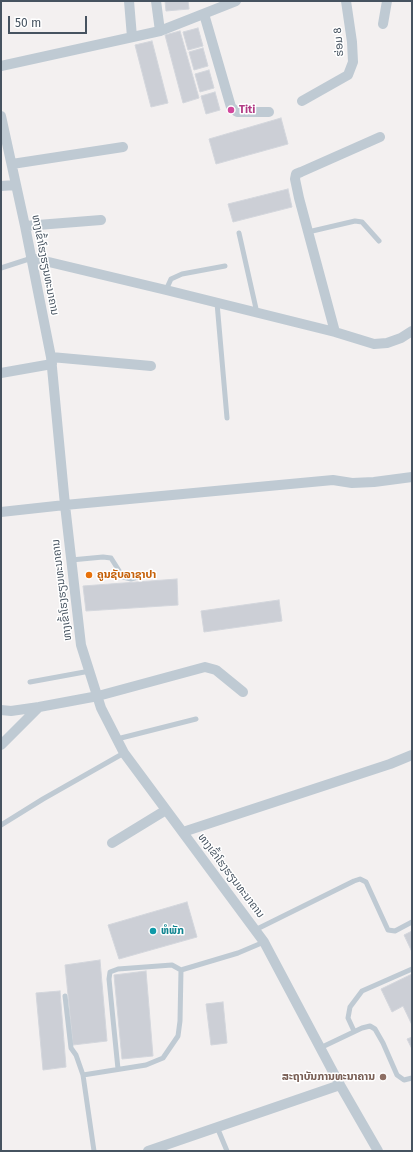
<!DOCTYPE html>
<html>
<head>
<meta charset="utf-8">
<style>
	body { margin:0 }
	#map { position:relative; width:413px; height:1152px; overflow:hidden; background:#f3f0f0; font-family:"Fira Sans",sans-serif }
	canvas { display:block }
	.frame { position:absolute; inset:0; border:2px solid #465360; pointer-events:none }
	.scale { position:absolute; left:8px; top:16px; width:79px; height:18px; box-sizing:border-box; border:2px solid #465360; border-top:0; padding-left:5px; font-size:12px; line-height:14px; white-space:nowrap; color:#465360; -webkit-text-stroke:3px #fff; paint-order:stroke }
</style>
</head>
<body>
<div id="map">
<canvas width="413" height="1152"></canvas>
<div class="frame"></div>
<div class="scale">50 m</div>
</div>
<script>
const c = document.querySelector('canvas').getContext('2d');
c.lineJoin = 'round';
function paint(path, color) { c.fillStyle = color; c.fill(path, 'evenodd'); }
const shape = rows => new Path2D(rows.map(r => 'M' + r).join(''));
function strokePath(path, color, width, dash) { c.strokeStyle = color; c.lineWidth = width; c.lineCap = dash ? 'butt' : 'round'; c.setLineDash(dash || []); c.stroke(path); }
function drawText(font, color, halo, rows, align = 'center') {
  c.font = font + ' "Fira Sans","Noto Sans Lao",sans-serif'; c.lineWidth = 3; c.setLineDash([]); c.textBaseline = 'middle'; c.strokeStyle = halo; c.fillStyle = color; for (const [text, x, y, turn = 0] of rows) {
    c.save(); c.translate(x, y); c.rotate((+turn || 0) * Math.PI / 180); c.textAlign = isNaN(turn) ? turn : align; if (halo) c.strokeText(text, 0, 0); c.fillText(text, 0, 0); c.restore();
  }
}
const building = shape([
	[165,1,188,1,189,9,166,11,165,1],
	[198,28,203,46,188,50,183,32,198,28],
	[180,31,199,98,183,103,165,35,180,31],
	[152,41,168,103,151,107,135,45,152,41],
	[203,48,208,66,194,70,189,52,203,48],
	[209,70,214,88,200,92,195,74,209,70],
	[215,92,220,110,206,114,201,96,215,92],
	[281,118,288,144,216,164,209,139,281,118],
	[288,189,292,207,233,222,228,204,288,189],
	[177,579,178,605,86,611,83,586,177,579],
	[279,600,282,621,204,632,201,611,279,600],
	[187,902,197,937,119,959,108,925,187,902],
	[412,931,412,952,404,935,412,931],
	[100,960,107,1041,73,1045,65,965,100,960],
	[146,971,153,1056,122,1059,114,975,146,971],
	[412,974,412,1025,403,1006,392,1012,381,989,412,974],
	[60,991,66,1067,43,1070,36,993,60,991],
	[223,1002,227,1043,211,1045,206,1004,223,1002],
	[412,1037,412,1049,407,1039,412,1037]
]);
paint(building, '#cccfd6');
strokePath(building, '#d3d6dc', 1);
strokePath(shape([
	[308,232,355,221,362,222,379,241],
	[239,233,257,313],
	[1,268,32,258],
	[166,290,171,279,182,274,225,266],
	[217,303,227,418],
	[71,560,103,557,111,558,123,577,131,579,152,573],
	[30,682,90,671],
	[117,739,196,719],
	[1,825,43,799,124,753],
	[255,930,354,881,360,879,366,882,388,930,395,931,412,922],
	[65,996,71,1048,76,1055,83,1075,94,1151],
	[354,1031,348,1018,350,1007,362,991,412,969],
	[320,1048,362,1028,370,1026,375,1029,383,1043,397,1075,404,1080,412,1078],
	[118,1069,109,979,110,972,118,969,172,965,181,970],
	[83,1075,146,1065,163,1058,178,1036,180,1021,181,970,238,953,264,942],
	[217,1127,227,1151]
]), '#bfcad3', 5);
strokePath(shape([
	[129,1,132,37],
	[156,1,160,31],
	[204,14,231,107,237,112,269,112],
	[383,24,387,1],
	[1,66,160,31,236,1],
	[302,101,348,75,353,62,352,42,346,1],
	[1,116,25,226,51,357,65,505,81,645,101,708,124,753,264,942,340,1085,378,1151],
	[12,164,123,147],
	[1,186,16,185],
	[25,226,101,220],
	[32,258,166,290,335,332,374,344,387,343,401,338,412,331],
	[335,332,299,198,295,179,296,174,301,172,380,137],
	[51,357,151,366],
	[1,373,52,364],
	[1,512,65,505,333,480,352,483,374,482,412,477],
	[1,710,11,711,39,707,98,696,205,667,216,670,243,692],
	[1,745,39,707],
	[183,832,390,764,412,755],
	[112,843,166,810],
	[148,1151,340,1085]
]), '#bfcad3', 10);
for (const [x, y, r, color] of [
	[231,110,4,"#d1479c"],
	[89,575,4,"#e8710a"],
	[153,931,4,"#0f9aa8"],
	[383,1077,4,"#8d6e63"]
]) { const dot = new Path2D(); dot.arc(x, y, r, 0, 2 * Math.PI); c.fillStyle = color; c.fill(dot); strokePath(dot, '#fff', 1.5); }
drawText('11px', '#465360', '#fff', [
	["ຮ່ອມ 8",339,42,-95],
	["ທາງເຂົ້າໂຮງຮຽນທະນາຄານ",45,265,79],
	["ທາງເຂົ້າໂຮງຮຽນທະນາຄານ",62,590,-97],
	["ທາງເຂົ້າໂຮງຮຽນທະນາຄານ",231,876,53]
]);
drawText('bold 11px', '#b23c85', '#fff', [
	["Titi",239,110]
], 'left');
drawText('bold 11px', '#c56008', '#fff', [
	["ຄູນຊັບລາຊາປາ",97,575]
], 'left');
drawText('bold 11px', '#0d838f', '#fff', [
	["ຫໍພັກ",161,931]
], 'left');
drawText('bold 11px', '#785e54', '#fff', [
	["ສະຖາບັນການທະນາຄານ",375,1077]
], 'right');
</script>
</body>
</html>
